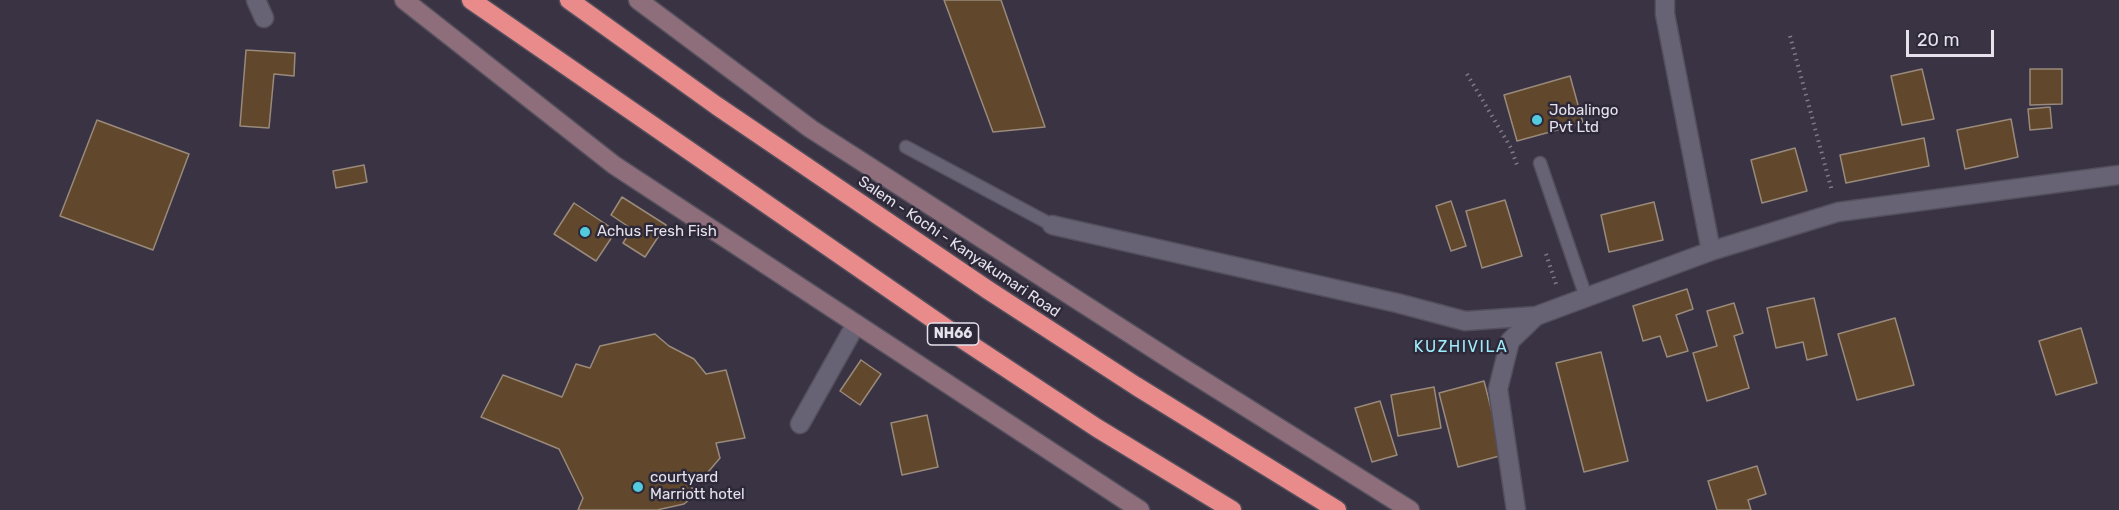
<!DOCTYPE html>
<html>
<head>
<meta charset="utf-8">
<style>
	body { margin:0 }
	#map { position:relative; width:2119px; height:510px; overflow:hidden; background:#393343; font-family:Rubik,sans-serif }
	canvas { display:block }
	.scale { position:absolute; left:1906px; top:30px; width:88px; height:27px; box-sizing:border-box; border:3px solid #e5e2ec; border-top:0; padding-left:8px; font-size:18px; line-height:21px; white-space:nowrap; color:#e5e2ec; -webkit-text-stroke:4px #2e2939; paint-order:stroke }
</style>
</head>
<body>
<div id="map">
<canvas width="2119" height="510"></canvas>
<div class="scale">20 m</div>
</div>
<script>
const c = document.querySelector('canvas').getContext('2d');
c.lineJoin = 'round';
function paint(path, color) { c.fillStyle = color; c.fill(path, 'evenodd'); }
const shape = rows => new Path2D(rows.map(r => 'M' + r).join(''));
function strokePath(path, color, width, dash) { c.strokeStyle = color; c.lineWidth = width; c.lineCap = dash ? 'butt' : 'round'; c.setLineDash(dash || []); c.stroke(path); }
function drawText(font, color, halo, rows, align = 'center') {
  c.font = font + ' Rubik,sans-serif'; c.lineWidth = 5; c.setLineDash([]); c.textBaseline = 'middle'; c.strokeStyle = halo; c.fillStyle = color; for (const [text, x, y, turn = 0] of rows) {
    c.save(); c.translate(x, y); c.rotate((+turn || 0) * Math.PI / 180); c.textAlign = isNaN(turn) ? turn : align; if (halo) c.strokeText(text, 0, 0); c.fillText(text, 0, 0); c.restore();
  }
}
const building = shape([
	[944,0,1001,0,1045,127,993,132,944,0],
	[246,50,295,53,294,76,274,74,269,128,240,126,246,50],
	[1922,69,1934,119,1902,125,1891,76,1922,69],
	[2030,69,2062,69,2062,104,2030,105,2030,69],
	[1570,76,1583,123,1517,141,1504,95,1570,76],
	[2050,107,2052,128,2030,130,2028,109,2050,107],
	[2011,119,2018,157,1965,169,1957,130,2011,119],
	[97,120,189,154,153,250,60,216,97,120],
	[1924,138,1929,166,1846,183,1840,155,1924,138],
	[1795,148,1807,191,1762,203,1751,160,1795,148],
	[364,165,367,182,336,188,333,171,364,165],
	[622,197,666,225,645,257,623,243,632,229,611,215,622,197],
	[1505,200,1522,256,1482,268,1466,211,1505,200],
	[1451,201,1466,246,1451,251,1436,206,1451,201],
	[1654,202,1663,240,1609,252,1601,215,1654,202],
	[574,203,616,231,596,261,554,234,574,203],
	[1687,289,1693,309,1676,315,1688,351,1667,357,1660,336,1643,341,1633,306,1687,289],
	[1814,298,1827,355,1807,360,1803,342,1776,348,1767,308,1814,298],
	[1734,303,1743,333,1734,336,1749,388,1707,401,1693,353,1717,346,1707,311,1734,303],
	[1895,318,1914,385,1857,400,1838,334,1895,318],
	[2081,328,2097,383,2056,395,2039,341,2081,328],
	[655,334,669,346,694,359,706,374,726,370,745,438,716,443,720,458,703,478,690,481,694,496,684,504,657,510,578,510,583,498,559,449,481,417,503,375,562,397,576,364,590,368,600,346,655,334],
	[1601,352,1628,461,1584,472,1556,363,1601,352],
	[861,360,881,374,860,405,840,391,861,360],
	[1484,381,1503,455,1458,467,1439,393,1484,381],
	[1434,387,1441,428,1398,436,1391,395,1434,387],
	[1380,401,1397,455,1372,462,1355,408,1380,401],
	[927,415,938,467,902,475,891,423,927,415],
	[1757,466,1766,494,1748,500,1751,510,1717,510,1708,481,1757,466]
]);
paint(building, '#61472c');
strokePath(building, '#998a7b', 1.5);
const lane = shape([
	[906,147,1052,225],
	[1540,163,1586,297]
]);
const street = shape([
	[256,0,264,18],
	[1665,0,1665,14,1711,251],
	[1052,225,1397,303,1465,321,1536,316],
	[800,424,856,324],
	[1516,510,1498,389,1510,341,1536,316,1711,251,1838,212,2119,175]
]);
const secondary = shape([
	[404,0,614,165,1140,510],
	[638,0,811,129,1177,364,1410,510]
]);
const highway = shape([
	[471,0,959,337,1097,428,1232,510],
	[569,0,717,106,988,290,1136,386,1337,510]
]);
strokePath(lane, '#534f5c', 15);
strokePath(street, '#534f5c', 21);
strokePath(secondary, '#534f5c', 21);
strokePath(highway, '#534f5c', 21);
strokePath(shape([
	[1790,36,1832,191],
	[1467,74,1511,148,1518,168],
	[1546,254,1556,284]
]), '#7f7a88', 4, [1.5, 4.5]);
strokePath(lane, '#676274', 12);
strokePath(street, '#676274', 18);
strokePath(secondary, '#8e6e7b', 18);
strokePath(highway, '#ea8b8b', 18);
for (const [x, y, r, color] of [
	[1537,120,6,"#54cade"],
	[585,232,6,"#54cade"],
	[638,487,6,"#54cade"]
]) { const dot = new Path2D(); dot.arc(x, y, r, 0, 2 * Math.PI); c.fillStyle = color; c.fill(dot); strokePath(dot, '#2e2939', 2); }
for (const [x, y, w] of [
	[953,334,51]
]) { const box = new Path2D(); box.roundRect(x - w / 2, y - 11, w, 22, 4.5); c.fillStyle = '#2e2939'; c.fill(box); strokePath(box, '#e5e2ec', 1.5); }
drawText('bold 14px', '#e5e2ec', null, [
	["NH66",953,334]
]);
drawText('15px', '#e5e2ec', '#2e2939', [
	["Jobalingo",1549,111],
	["Pvt Ltd",1549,128],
	["Achus Fresh Fish",597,232],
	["courtyard",650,478],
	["Marriott hotel",650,495]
], 'left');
drawText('15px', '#e5e2ec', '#2e2939', [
	["Salem - Kochi - Kanyakumari Road",959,247,34]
]);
c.letterSpacing = '1.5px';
drawText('16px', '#9eedfc', '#2e2939', [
	["KUZHIVILA",1461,347]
]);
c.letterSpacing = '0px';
</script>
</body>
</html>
